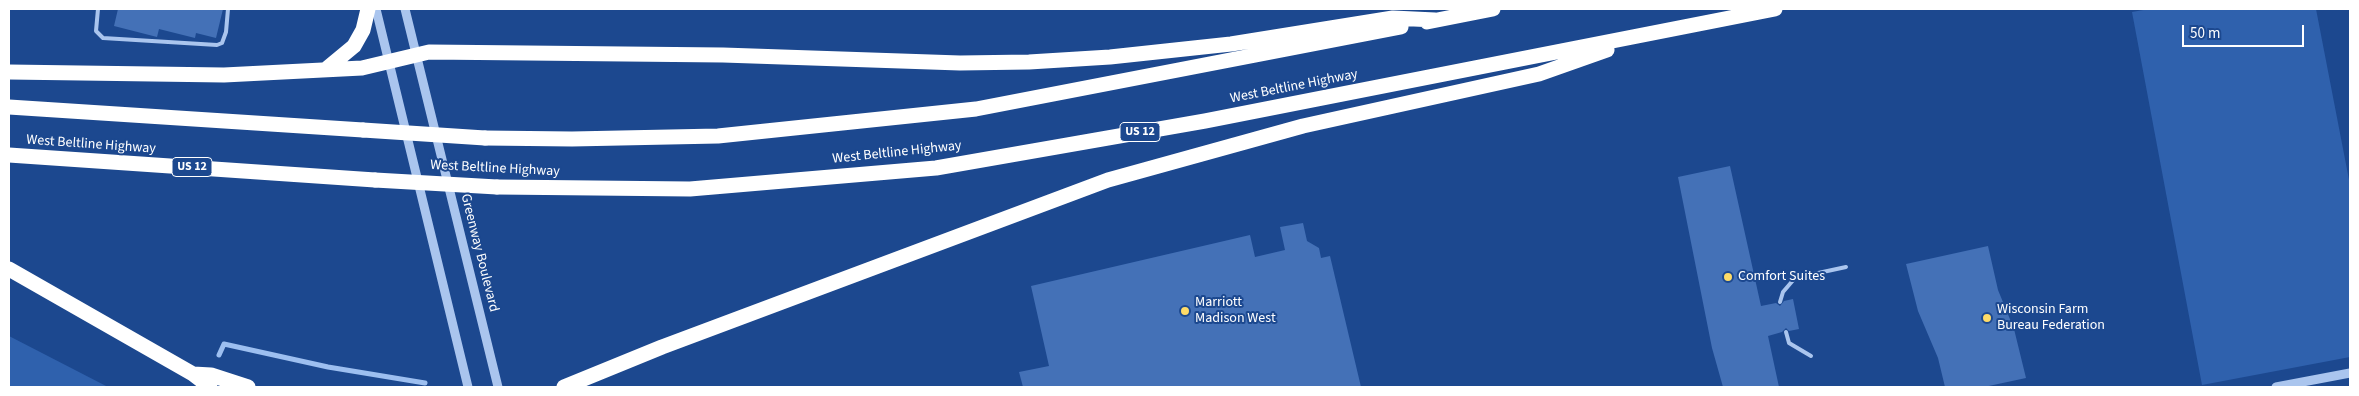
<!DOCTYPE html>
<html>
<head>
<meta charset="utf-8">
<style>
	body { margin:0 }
	#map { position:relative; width:2359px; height:396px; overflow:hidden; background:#1c488f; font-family:"Source Sans 3",sans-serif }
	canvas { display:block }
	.frame { position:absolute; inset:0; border:10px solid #fff; pointer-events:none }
	.scale { position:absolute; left:2182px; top:25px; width:122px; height:22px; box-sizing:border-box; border:2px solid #fff; border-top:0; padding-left:6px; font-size:15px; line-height:18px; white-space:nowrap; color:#fff; -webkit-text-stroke:4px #1c488f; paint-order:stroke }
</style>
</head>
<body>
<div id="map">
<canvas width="2359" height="396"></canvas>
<div class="frame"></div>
<div class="scale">50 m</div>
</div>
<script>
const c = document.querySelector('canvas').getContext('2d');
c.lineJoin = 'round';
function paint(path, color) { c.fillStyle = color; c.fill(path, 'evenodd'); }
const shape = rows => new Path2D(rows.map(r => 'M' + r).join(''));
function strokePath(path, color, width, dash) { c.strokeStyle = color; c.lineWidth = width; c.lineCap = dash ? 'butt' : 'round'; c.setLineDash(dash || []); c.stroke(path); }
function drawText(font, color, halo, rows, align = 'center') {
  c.font = font + ' "Source Sans 3",sans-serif'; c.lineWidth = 4; c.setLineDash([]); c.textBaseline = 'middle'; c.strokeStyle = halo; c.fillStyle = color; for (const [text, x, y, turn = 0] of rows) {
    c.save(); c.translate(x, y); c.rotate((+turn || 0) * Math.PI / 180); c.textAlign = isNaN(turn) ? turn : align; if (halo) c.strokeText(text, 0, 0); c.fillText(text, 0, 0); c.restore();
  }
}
paint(shape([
	[2149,9,2316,9,2350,185,2350,357,2202,385,2132,12],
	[9,336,108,387,9,387]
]), '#2f61ad');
strokePath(shape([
	[219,355,224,344,328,367,425,383]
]), '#9dbff0', 5);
paint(shape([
	[118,9,223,9,216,38,196,33,195,38,159,29,157,37,114,26],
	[1730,166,1761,306,1776,303,1780,306,1784,301,1793,299,1799,329,1789,331,1786,328,1782,332,1768,336,1779,387,1723,387,1712,348,1678,177],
	[1303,223,1307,241,1319,248,1321,258,1330,256,1361,387,1023,387,1019,372,1049,366,1031,286,1250,235,1255,257,1285,250,1280,227],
	[1988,246,1998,290,2014,329,2026,378,1984,387,1945,387,1938,358,1918,311,1906,264]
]), '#4471b7');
strokePath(shape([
	[98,9,96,31,103,38,217,45,222,43,226,32,228,9],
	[1780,302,1783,292,1795,278,1846,267],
	[1786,332,1789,343,1811,356]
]), '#aac5ee', 4);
strokePath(shape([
	[376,9,468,387],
	[405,9,498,387],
	[2276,387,2350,373]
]), '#aac5ee', 9);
strokePath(shape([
	[1427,22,1493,9],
	[325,70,354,46,363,30,368,9],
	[9,72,224,75,362,68,429,52,723,55,960,63,1029,62,1110,57,1231,44,1393,18,1435,20],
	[9,107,363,130],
	[485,138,572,139,718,136,976,109,1401,27],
	[9,155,375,180],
	[497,187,690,189,936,168,1205,121,1775,9],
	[9,269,193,374,210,387],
	[193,374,211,375,248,387],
	[564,387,662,347,1108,180,1303,126,1539,74,1607,50]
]), '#fff', 15);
strokePath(shape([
	[363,130,485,138],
	[375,180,497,187]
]), '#fff', 15);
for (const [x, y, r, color] of [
	[1728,277,5,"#fedb68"],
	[1185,311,5,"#fedb68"],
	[1987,318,5,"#fedb68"]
]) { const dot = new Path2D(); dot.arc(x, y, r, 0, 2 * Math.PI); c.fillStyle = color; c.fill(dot); strokePath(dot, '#1c488f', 2); }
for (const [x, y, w] of [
	[1140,132,40],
	[192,167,40]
]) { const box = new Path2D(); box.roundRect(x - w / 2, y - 9.5, w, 19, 4); c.fillStyle = '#1c488f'; c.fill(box); strokePath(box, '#fff', 1); }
drawText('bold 12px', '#fff', null, [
	["US 12",1140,132],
	["US 12",192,167]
]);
drawText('14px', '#fff', '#1c488f', [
	["West Beltline Highway",1294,87,-11],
	["West Beltline Highway",91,145,4],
	["West Beltline Highway",897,153,-6],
	["West Beltline Highway",495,169,3],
	["Greenway Boulevard",479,253,76]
]);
drawText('14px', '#fff', '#1c488f', [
	["Comfort Suites",1738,277],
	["Marriott",1195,303],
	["Madison West",1195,319],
	["Wisconsin Farm",1997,310],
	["Bureau Federation",1997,326]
], 'left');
</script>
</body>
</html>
